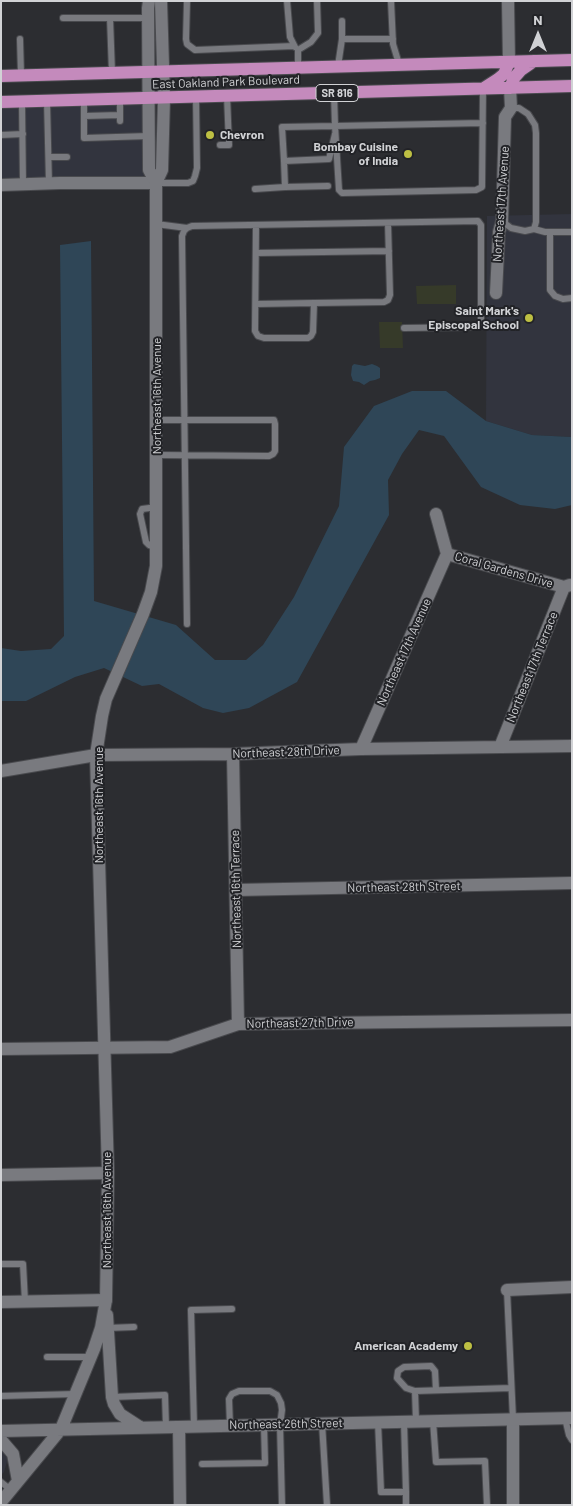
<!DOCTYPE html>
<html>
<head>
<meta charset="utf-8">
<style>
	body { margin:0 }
	#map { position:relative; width:573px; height:1506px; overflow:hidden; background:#2c2d31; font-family:Barlow,sans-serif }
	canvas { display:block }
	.frame { position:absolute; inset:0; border:2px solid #d1d2d5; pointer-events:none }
	.north { position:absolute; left:513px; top:10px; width:50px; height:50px; -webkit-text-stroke:4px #222327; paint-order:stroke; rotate:0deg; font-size:14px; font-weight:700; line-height:20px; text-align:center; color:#d1d2d5 }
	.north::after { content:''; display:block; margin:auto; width:18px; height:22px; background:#d1d2d5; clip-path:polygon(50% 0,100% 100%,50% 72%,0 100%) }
</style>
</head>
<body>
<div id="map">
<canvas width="573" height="1506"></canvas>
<div class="frame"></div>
<div class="north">N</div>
</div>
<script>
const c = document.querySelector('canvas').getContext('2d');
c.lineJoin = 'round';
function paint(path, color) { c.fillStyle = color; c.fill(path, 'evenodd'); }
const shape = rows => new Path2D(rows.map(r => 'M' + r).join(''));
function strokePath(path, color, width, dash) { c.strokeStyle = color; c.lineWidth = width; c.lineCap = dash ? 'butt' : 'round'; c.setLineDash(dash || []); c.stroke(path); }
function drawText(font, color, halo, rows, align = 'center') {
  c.font = font + ' Barlow,sans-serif'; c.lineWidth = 4; c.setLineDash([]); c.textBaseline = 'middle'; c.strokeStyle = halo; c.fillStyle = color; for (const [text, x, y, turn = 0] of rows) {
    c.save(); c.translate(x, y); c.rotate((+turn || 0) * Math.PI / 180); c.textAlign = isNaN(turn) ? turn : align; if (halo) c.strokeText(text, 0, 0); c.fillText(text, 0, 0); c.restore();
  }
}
paint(shape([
	[142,104,144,179,1,181,1,109],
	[572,214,572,437,532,435,486,421,487,216],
	[1,1449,8,1458,4,1472,1,1475]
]), '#32343e');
paint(shape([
	[456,285,456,304,417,304,416,286],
	[379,322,402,322,403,348,380,348]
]), '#363a29');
paint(shape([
	[91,241,94,601,176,625,215,660,246,660,263,645,294,597,339,506,344,447,374,406,412,391,446,391,486,421,532,435,572,437,572,505,555,509,520,505,481,487,444,436,419,430,402,454,388,480,389,515,297,682,249,708,223,713,203,708,159,684,142,686,104,668,75,677,26,701,1,701,1,648,21,651,51,649,64,636,60,245],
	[354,364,365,366,372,364,377,366,380,368,380,378,375,380,370,381,364,385,359,382,353,381,351,375,352,366]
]), '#2f4657');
const lane = shape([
	[187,1,186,39,187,44,195,50,294,46],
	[287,1,290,37,295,47],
	[391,1,393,44,399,64],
	[63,18,110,18],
	[342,21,342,39],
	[20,39,21,75],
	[338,66,342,39,393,39],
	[298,67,298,50,311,42,318,33,317,1],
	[112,73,110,18,148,18],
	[334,93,335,126,483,123],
	[120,99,120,121],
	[84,100,84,138,149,136],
	[47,101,49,184],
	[22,102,23,185],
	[84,116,120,115],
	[335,134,329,159,284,161,282,127,335,126,339,190,342,193,476,190,482,187,483,88],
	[1,135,23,134],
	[220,145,229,145,227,96],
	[49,157,67,157],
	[284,161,285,187,328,186],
	[156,183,188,183,193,181,195,176,197,168,196,97],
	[255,189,285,187],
	[502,221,511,228,525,231,534,229,536,222,536,133,535,125,528,114,519,108,511,108],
	[156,224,187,228],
	[256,225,255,331,258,336,264,338,308,338,311,336,313,332,314,303,384,302,388,300,390,295,388,223],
	[534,229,545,232,572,232],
	[550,232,550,290,555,296,563,299,572,298],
	[256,253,389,251],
	[256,304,314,303],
	[157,420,274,420,275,424,275,451,273,454,269,456,157,455],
	[156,548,149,545,146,542,140,514,142,509,157,507],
	[187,624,182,236,184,231,187,228,192,226,478,221,481,225,481,321,479,325,475,327,404,328],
	[1,1264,23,1264,25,1302],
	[507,1290,513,1419],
	[107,1328,134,1327],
	[47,1357,91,1357],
	[415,1391,406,1388,397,1378,398,1371,404,1367,431,1366,435,1371,436,1390],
	[1,1396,76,1394],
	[112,1397,165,1395,166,1427],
	[565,1418,569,1435,572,1440],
	[416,1421,415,1391,511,1388],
	[433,1421,436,1462,485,1461,487,1505],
	[378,1422,381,1492,406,1492,404,1422],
	[322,1423,327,1505],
	[194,1426,191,1310,232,1309],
	[230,1426,229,1399,232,1394,239,1391,270,1391,277,1395,281,1403,282,1410,280,1425,282,1505],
	[202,1464,265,1463,264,1425],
	[1,1482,11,1490],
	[406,1492,406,1505]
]);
const street = shape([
	[508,1,509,62],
	[1,185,60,183,156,183],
	[496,293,499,232,502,221,505,117,511,108,510,88],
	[436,514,447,554,564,587,570,585],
	[500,747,564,587],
	[361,749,447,554],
	[233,754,238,1024],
	[1,771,96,755,233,754,361,749,572,746],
	[236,890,572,883],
	[1,1049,170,1047,238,1024,572,1020],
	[1,1175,108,1173],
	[507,1290,572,1287],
	[1,1302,106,1300],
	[513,1419,513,1505],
	[179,1427,180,1505]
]);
const secondary = shape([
	[149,1,148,8,149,170,156,183],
	[107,1315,112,1397,114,1404,120,1414,140,1427],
	[1,1431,572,1418],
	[1,1440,13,1454,18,1481],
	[1,1502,61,1429,94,1349,101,1328,106,1300,108,1173,96,755,102,716,106,699,143,614,151,592,156,566,156,183,162,170,164,98,161,1]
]);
const primary = shape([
	[1,76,572,60],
	[484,88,498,79,504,74,509,62],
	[510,88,514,78,521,70,534,61],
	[1,102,572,86]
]);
strokePath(lane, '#494a4e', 8);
strokePath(street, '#494a4e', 14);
strokePath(secondary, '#494a4e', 14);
strokePath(primary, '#494a4e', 14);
strokePath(lane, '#797a7f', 6);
strokePath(street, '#797a7f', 12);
strokePath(secondary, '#797a7f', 12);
strokePath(primary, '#c48abc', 12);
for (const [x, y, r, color] of [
	[210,135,5,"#bdbf43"],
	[408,154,5,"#bdbf43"],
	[529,318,5,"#bdbf43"],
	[468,1346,5,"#bdbf43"]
]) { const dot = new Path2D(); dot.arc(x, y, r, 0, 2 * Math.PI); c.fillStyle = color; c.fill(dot); strokePath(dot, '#222327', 2); }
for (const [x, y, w] of [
	[337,93,42]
]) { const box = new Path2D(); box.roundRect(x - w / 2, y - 8.5, w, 17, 4); c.fillStyle = '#222327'; c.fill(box); strokePath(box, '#d1d2d5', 1); }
drawText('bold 11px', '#d1d2d5', null, [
	["SR 816",337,93]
]);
drawText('12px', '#d1d2d5', '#222327', [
	["East Oakland Park Boulevard",226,82,-2],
	["Northeast 17th Avenue",501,204,-86],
	["Northeast 16th Avenue",157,396,-90],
	["Coral Gardens Drive",504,570,16],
	["Northeast 17th Avenue",404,652,-66],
	["Northeast 17th Terrace",532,667,-68],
	["Northeast 28th Drive",286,752,-2],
	["Northeast 16th Avenue",99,805,-90],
	["Northeast 28th Street",404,887,-1],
	["Northeast 16th Terrace",236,889,-91],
	["Northeast 27th Drive",300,1023,-1],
	["Northeast 16th Avenue",107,1210,-90],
	["Northeast 26th Street",286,1424,-1]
]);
drawText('bold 12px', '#d1d2d5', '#222327', [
	["Chevron",220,135,"left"],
	["Bombay Cuisine",398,147],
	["of India",398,161],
	["Saint Mark's",519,311],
	["Episcopal School",519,325],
	["American Academy",458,1346]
], 'right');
</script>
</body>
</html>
